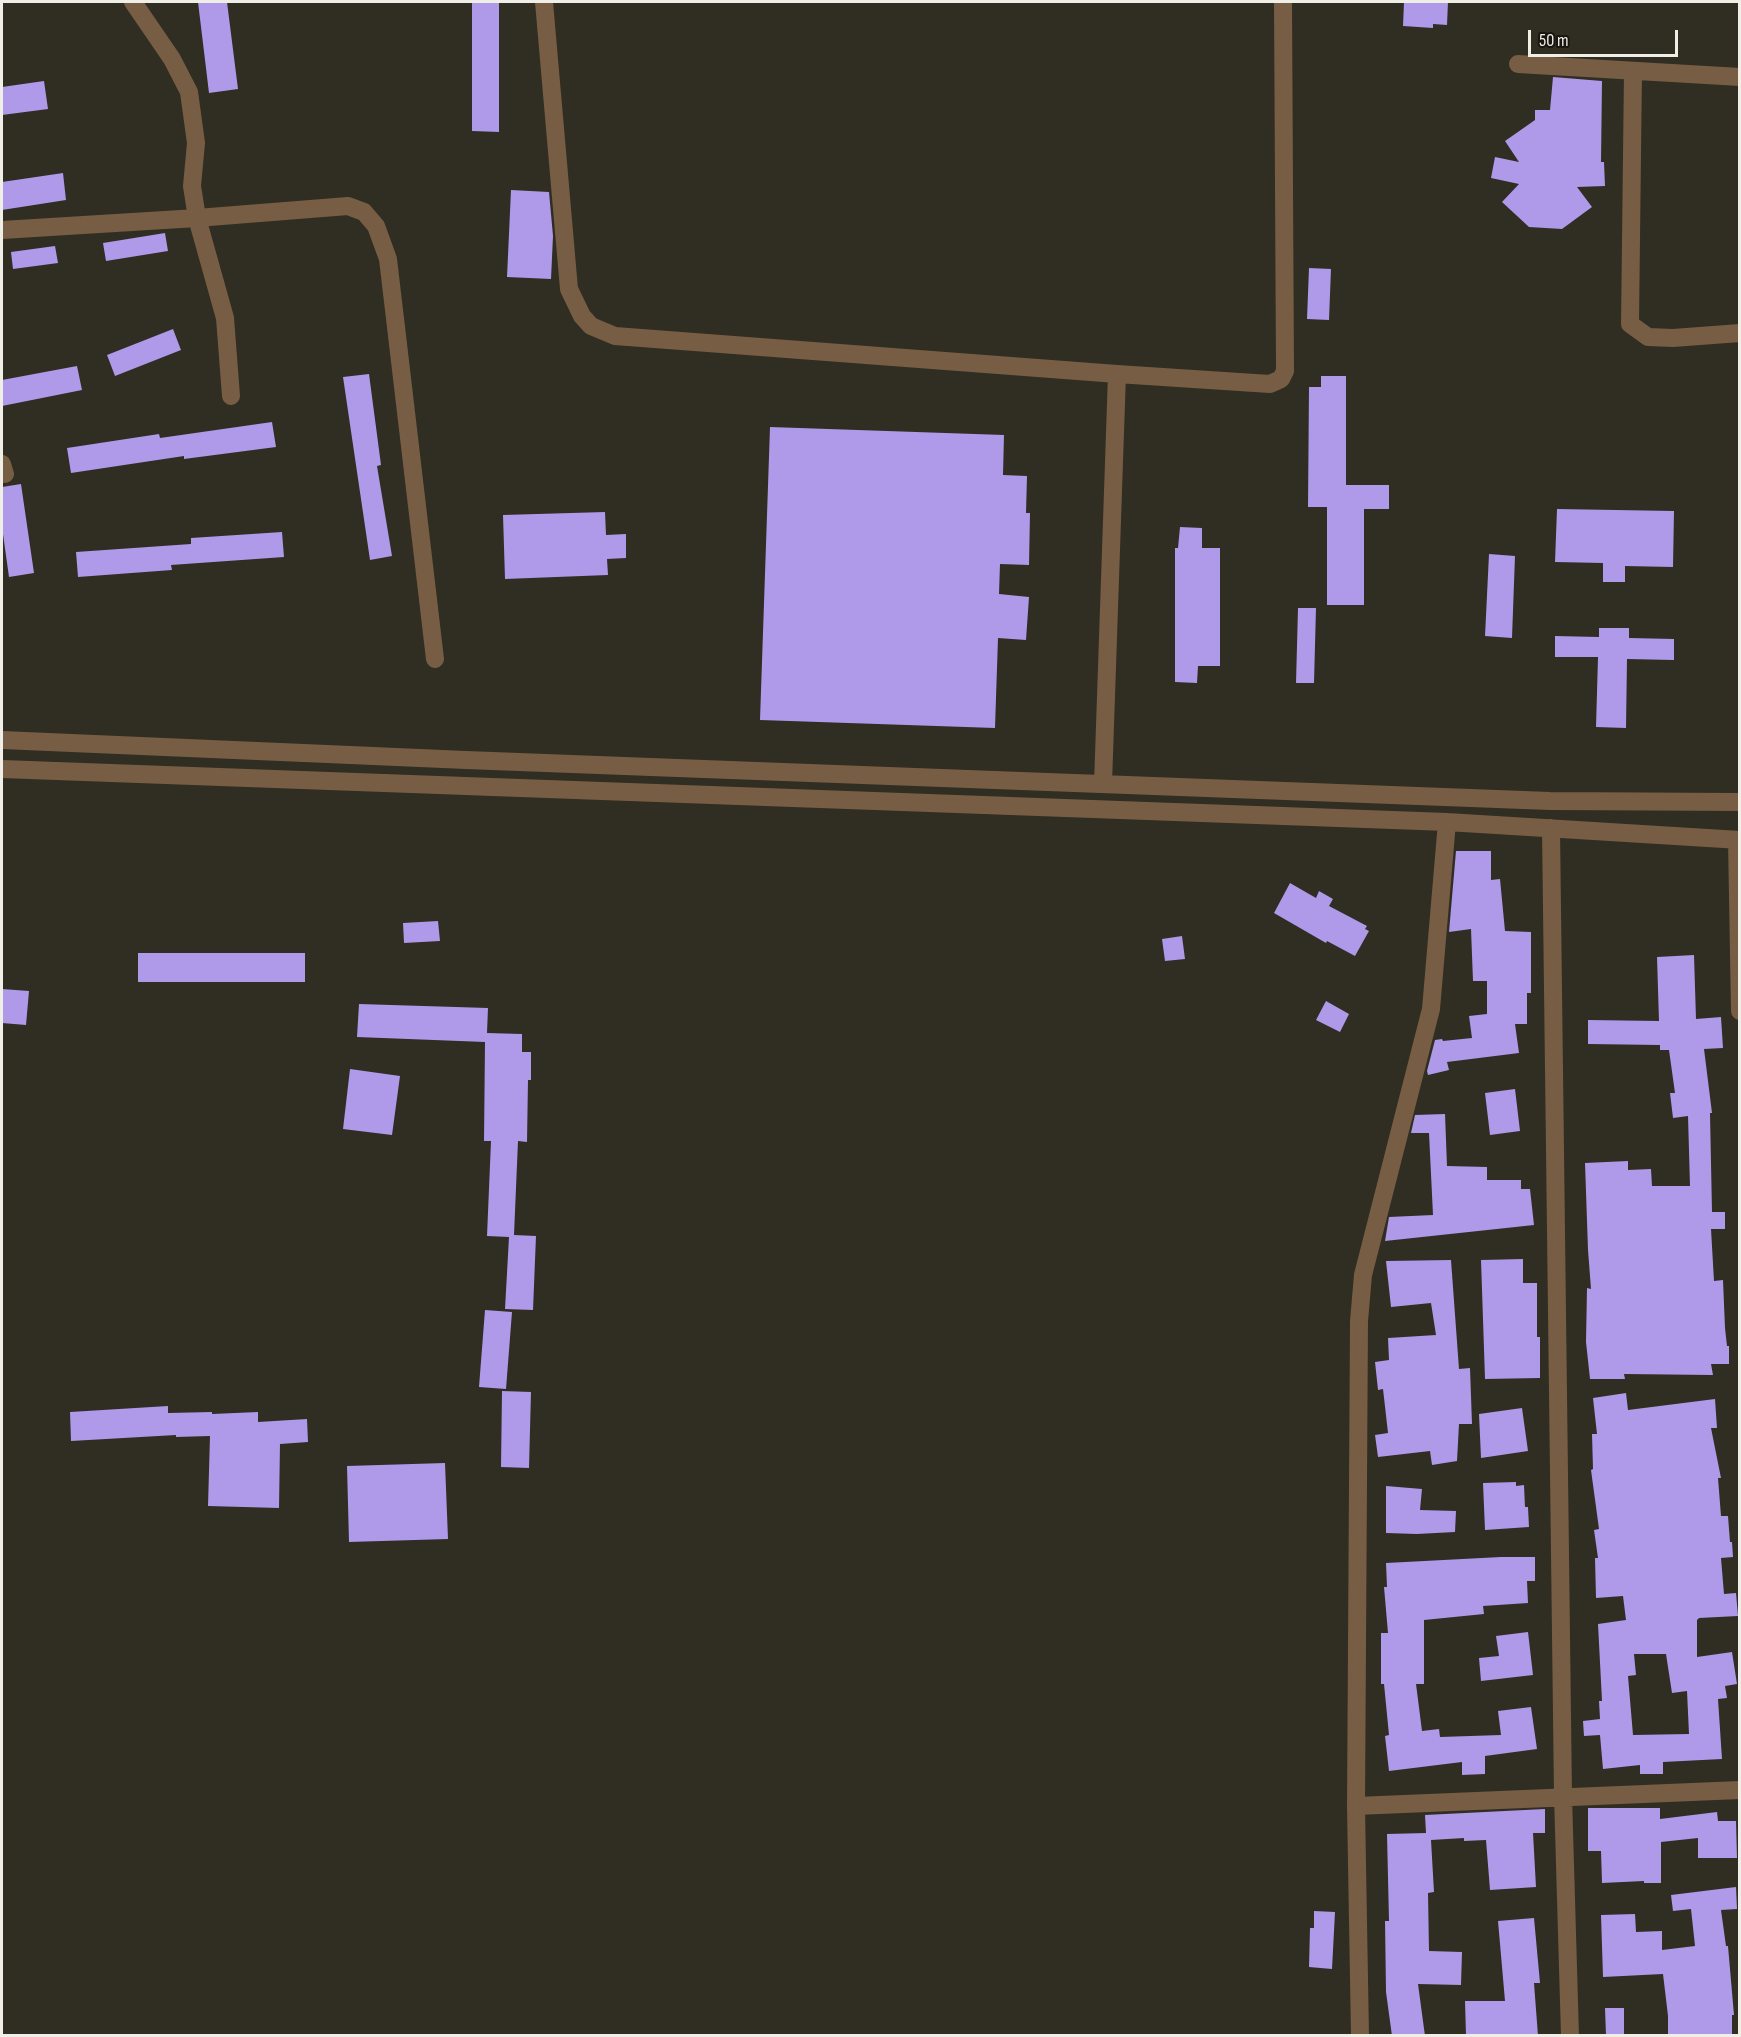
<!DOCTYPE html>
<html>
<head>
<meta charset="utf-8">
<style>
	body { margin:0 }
	#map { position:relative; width:1741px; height:2037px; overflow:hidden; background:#302d22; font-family:"Sofia Sans Condensed",sans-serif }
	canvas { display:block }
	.frame { position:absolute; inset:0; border:3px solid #f0efe7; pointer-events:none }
	.scale { position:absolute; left:1528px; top:30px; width:150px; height:27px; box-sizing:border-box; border:3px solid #f0efe7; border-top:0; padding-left:8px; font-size:18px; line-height:21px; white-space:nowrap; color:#f0efe7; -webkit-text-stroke:4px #171510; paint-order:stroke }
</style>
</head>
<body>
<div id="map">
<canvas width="1741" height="2037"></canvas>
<div class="frame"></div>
<div class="scale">50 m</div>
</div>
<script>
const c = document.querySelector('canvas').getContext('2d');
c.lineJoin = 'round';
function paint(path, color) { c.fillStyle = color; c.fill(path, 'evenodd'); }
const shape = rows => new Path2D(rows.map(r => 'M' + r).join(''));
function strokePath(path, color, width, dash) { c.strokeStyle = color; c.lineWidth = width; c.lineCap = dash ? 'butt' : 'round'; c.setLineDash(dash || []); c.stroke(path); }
paint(shape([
	[198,2,227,2,238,89,209,93],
	[472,2,499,2,499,132,472,131],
	[1404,2,1448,2,1447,25,1433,24,1433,28,1403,26],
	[1553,77,1602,81,1601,162,1604,162,1605,186,1577,187,1592,207,1562,229,1529,227,1502,202,1519,184,1491,178,1495,157,1519,162,1505,141,1535,120,1535,110,1550,110],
	[44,81,48,109,2,115,2,87],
	[63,173,66,200,2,210,2,182],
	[511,190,549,192,553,236,551,279,507,277],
	[165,233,168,251,106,261,103,243],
	[55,246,58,263,13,269,11,252],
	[1309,268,1331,269,1329,320,1307,319],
	[173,329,181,350,115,376,107,355],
	[77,366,82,390,2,406,2,380],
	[369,374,381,465,377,466,392,556,370,560,343,377],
	[1321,376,1346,376,1346,485,1389,485,1389,509,1364,509,1364,605,1327,605,1327,507,1308,507,1309,387,1321,387],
	[272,422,276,447,184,459,184,456,71,473,67,448,159,434,160,438],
	[770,427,1004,435,1003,475,1027,476,1026,513,1030,513,1029,565,1000,564,999,594,1029,597,1026,640,998,638,995,728,760,720],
	[21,484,34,573,9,577,2,527,2,487],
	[1557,509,1674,511,1673,567,1625,566,1625,582,1603,582,1603,563,1555,562],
	[605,512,606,535,626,534,626,558,607,559,608,575,505,579,503,515],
	[1180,527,1202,528,1202,548,1220,548,1220,666,1198,666,1197,683,1175,682,1175,548,1178,548],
	[282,532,284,557,171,565,172,570,78,577,76,552,191,544,191,538],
	[1489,554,1515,556,1512,638,1485,636],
	[1298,608,1316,608,1314,683,1296,683],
	[1599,628,1629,628,1629,638,1674,639,1674,660,1627,659,1626,728,1596,727,1598,657,1555,657,1555,636,1599,637],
	[1456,851,1491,851,1491,880,1500,879,1505,931,1531,932,1531,993,1527,993,1527,1024,1515,1024,1519,1053,1447,1062,1449,1070,1428,1075,1427,1071,1435,1040,1442,1039,1443,1041,1472,1038,1469,1016,1487,1014,1487,981,1473,981,1471,929,1449,932],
	[1290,883,1316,898,1319,891,1333,899,1329,906,1367,926,1365,929,1369,931,1355,956,1327,941,1326,943,1274,913],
	[438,921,440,941,404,943,403,923],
	[1182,936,1185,959,1165,961,1162,939],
	[138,953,305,953,305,982,138,982],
	[1694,955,1696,1019,1721,1017,1723,1048,1704,1049,1712,1113,1710,1113,1712,1212,1725,1212,1725,1229,1711,1229,1714,1281,1723,1280,1725,1328,1727,1346,1729,1346,1729,1364,1711,1364,1713,1375,1624,1374,1625,1379,1590,1379,1586,1342,1587,1288,1591,1289,1588,1250,1585,1163,1628,1161,1628,1170,1651,1169,1652,1186,1690,1186,1688,1116,1673,1118,1670,1093,1675,1093,1669,1050,1660,1050,1660,1045,1588,1044,1588,1020,1659,1021,1657,957],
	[2,989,29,991,26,1025,2,1023],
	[1326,1001,1349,1014,1340,1032,1316,1020],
	[359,1004,488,1008,487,1033,522,1034,522,1052,531,1052,531,1080,528,1080,527,1142,518,1141,514,1235,536,1236,533,1310,505,1309,509,1237,487,1236,491,1141,484,1141,485,1042,357,1037],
	[350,1069,400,1076,392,1135,343,1129],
	[1515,1089,1520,1131,1490,1135,1485,1093],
	[1445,1114,1447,1166,1487,1167,1487,1180,1521,1180,1521,1189,1530,1189,1534,1225,1385,1241,1389,1217,1433,1215,1429,1133,1411,1133,1415,1115],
	[1523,1259,1523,1283,1537,1283,1537,1337,1540,1337,1540,1378,1485,1379,1481,1260],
	[1451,1260,1459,1369,1470,1368,1472,1424,1459,1424,1457,1461,1432,1465,1430,1451,1378,1457,1375,1435,1388,1433,1383,1389,1378,1390,1375,1362,1389,1360,1388,1338,1436,1335,1431,1303,1391,1307,1386,1261],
	[485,1310,512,1312,506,1389,479,1387],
	[502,1391,531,1392,529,1468,501,1467],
	[1626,1393,1628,1410,1715,1399,1717,1428,1711,1428,1721,1478,1718,1478,1721,1516,1728,1516,1730,1542,1732,1542,1733,1557,1721,1558,1724,1594,1736,1593,1738,1616,1699,1618,1697,1620,1697,1657,1732,1652,1737,1684,1725,1686,1727,1698,1718,1699,1722,1759,1663,1762,1663,1774,1640,1774,1640,1765,1603,1769,1600,1735,1584,1736,1583,1721,1600,1719,1599,1701,1602,1701,1598,1624,1626,1620,1623,1596,1596,1598,1595,1558,1598,1558,1594,1530,1599,1529,1591,1470,1593,1469,1592,1434,1597,1434,1593,1398],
	[1634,1654,1666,1654,1672,1693,1687,1691,1689,1734,1633,1735,1628,1676,1636,1675],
	[168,1406,168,1413,212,1412,212,1414,258,1412,258,1422,307,1419,308,1442,280,1444,279,1508,208,1506,210,1436,176,1437,176,1435,71,1441,70,1412],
	[1522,1408,1528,1451,1481,1458,1479,1414],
	[445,1463,448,1539,349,1542,347,1466],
	[1516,1482,1516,1486,1524,1485,1525,1507,1528,1507,1529,1527,1485,1530,1483,1483],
	[1386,1486,1422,1489,1420,1510,1456,1511,1455,1532,1417,1534,1386,1533],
	[1501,1557,1535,1557,1535,1581,1527,1581,1528,1603,1483,1606,1484,1614,1424,1620,1424,1684,1416,1684,1422,1731,1439,1729,1440,1737,1501,1735,1498,1711,1531,1707,1537,1749,1485,1756,1485,1774,1462,1775,1462,1762,1389,1771,1385,1736,1389,1735,1384,1684,1381,1684,1381,1633,1388,1633,1384,1587,1387,1587,1386,1563],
	[1528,1632,1533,1675,1481,1681,1479,1658,1499,1656,1496,1636],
	[1588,1808,1660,1808,1660,1819,1717,1812,1718,1821,1736,1821,1737,1858,1698,1858,1698,1838,1661,1842,1661,1883,1644,1883,1644,1881,1602,1883,1601,1851,1588,1851],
	[1545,1809,1545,1833,1533,1833,1536,1887,1490,1890,1486,1840,1464,1841,1464,1838,1431,1840,1434,1892,1428,1893,1429,1951,1462,1952,1461,1985,1418,1984,1425,2036,1392,2036,1386,1992,1385,1921,1389,1921,1387,1834,1426,1833,1425,1815],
	[1736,1887,1737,1909,1721,1910,1726,1946,1728,1946,1734,2015,1732,2015,1732,2036,1668,2036,1668,2016,1663,1974,1603,1977,1601,1915,1635,1914,1636,1932,1662,1931,1662,1950,1695,1946,1691,1909,1673,1911,1671,1895],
	[1314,1911,1335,1912,1332,1969,1309,1967,1310,1928,1314,1928],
	[1534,1918,1540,1983,1534,1983,1538,2036,1466,2036,1465,2001,1505,2001,1498,1921],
	[1605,2008,1624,2008,1624,2036,1606,2036]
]), '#af99e9');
strokePath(shape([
	[133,2,172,59,189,92,196,143,192,186,197,218,225,318,231,396],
	[544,2,569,289,582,316,591,326,615,336,1117,374,1270,384,1281,379,1285,371,1283,2],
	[1518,64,1740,77],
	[1633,71,1630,324,1648,337,1673,338,1740,333],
	[2,230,197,218,348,206,364,212,376,226,388,259,435,659],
	[2,464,5,474],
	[2,740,466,760,1550,801,1740,802],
	[2,769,1447,822,1740,840],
	[1103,784,1117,374],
	[1551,828,1563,1796,1570,2036],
	[1737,840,1740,1011],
	[1356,1806,1740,1790],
	[1360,2036,1356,1806,1359,1321,1363,1275,1431,1009,1447,822]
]), '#775d43', 18);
</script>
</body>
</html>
